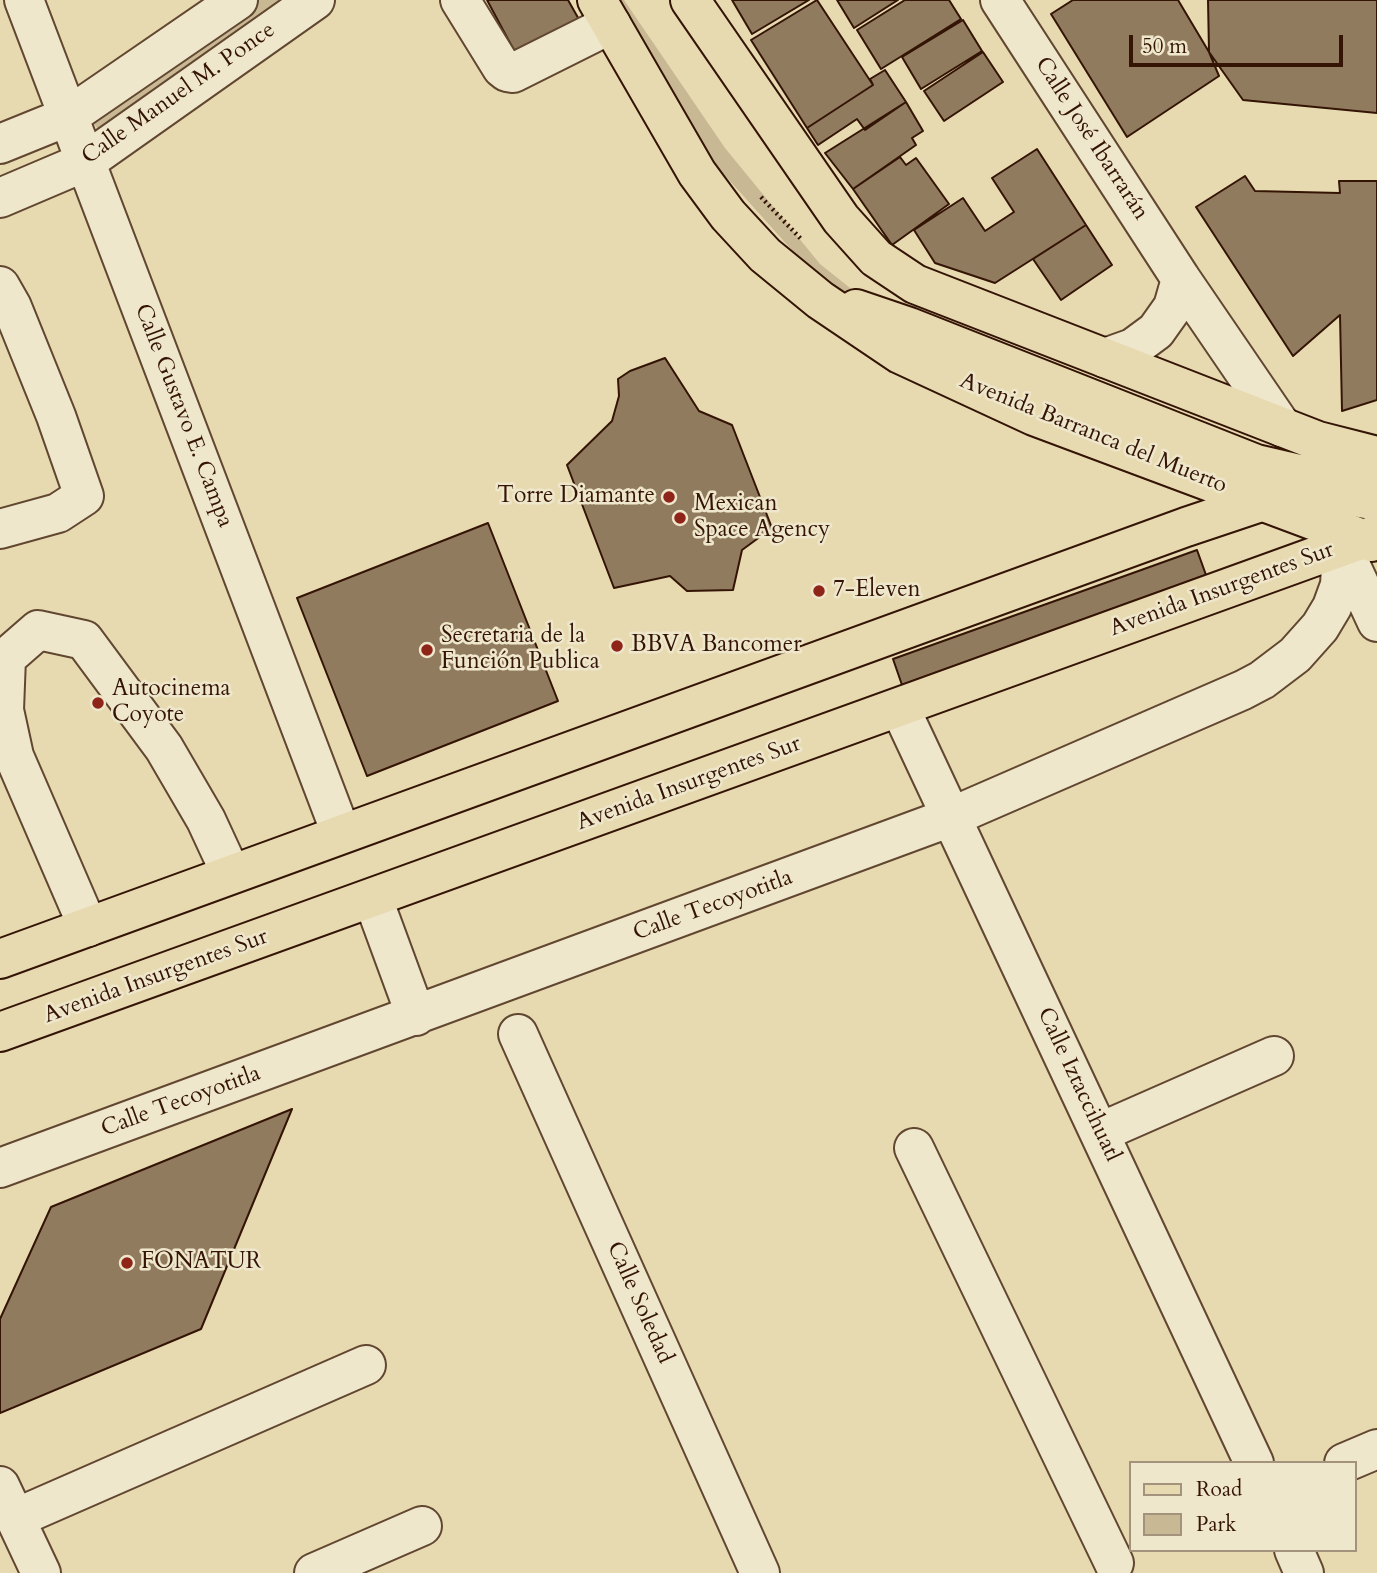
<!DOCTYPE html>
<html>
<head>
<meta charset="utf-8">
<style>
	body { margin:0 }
	#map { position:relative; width:1377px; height:1573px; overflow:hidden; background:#e7dab1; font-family:Cardo,serif }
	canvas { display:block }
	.legend { position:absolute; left:1129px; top:1461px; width:228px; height:91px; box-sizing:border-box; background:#efe7cc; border:2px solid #a4937c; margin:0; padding:9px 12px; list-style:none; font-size:21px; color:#341405 }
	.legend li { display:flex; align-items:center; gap:14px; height:35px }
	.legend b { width:35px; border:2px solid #a4937c }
	.scale { position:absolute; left:1129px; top:35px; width:214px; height:32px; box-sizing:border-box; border:4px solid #341405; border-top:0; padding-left:9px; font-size:21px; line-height:24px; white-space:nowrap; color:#341405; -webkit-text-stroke:5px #efe7cc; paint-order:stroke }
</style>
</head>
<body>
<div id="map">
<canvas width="1377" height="1573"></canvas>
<ul class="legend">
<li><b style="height:9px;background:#e7dab1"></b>Road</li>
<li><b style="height:19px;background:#c9b894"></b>Park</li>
</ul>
<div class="scale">50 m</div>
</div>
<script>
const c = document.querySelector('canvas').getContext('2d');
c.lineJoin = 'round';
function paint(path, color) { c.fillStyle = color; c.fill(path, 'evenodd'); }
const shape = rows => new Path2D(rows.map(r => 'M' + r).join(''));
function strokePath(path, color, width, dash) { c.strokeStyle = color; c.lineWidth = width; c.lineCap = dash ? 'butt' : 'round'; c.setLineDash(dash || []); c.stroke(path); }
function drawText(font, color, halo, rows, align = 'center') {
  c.font = font + ' Cardo,serif'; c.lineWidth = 5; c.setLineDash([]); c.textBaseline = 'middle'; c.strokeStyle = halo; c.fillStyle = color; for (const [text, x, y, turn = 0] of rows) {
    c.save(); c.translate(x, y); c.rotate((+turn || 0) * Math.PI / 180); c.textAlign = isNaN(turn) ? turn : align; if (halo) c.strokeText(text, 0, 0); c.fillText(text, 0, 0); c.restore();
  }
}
paint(shape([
	[249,0,287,0,109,142,93,123],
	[594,0,624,0,725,148,820,264,890,320,851,316,712,161]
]), '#c9b894');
const building = shape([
	[487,0,568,0,581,23,518,58,487,0],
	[732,0,809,0,752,34,732,0],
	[817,0,873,85,807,128,751,40,817,0],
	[837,0,898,0,854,28,837,0],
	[905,0,949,0,961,19,881,69,857,30,905,0],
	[1073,0,1178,0,1209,52,1219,76,1127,137,1051,14,1073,0],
	[1208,0,1377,0,1377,113,1243,100,1209,52,1208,0],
	[963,20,982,51,921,89,902,57,963,20],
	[983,52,1003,82,944,121,924,91,983,52],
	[885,70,906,102,865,130,857,119,818,145,807,128,873,85,870,79,885,70],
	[906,102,923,131,912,138,916,145,853,189,825,153,906,102],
	[1037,149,1086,225,995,283,935,263,914,230,963,198,985,231,1014,212,992,178,1037,149],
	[900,157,906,165,916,158,949,204,892,245,853,189,900,157],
	[1245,176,1255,191,1340,193,1339,181,1377,181,1377,400,1342,411,1340,315,1293,356,1196,207,1245,176],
	[1086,225,1112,265,1061,300,1033,259,1086,225],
	[665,358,699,411,732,425,772,528,742,550,733,590,687,591,670,576,614,588,567,465,612,421,619,396,618,379,630,371,665,358],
	[488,523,558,701,367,776,297,598,488,523],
	[1197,550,1206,575,902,685,893,659,1197,550],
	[292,1109,201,1329,0,1413,0,1319,51,1207,292,1109]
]);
paint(building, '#917b5e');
strokePath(building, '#341405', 2);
const minor = shape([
	[24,0,341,833],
	[460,0,502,68,507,72,513,73,611,24],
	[1000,0,1181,279,1282,427],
	[0,144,69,116,238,0],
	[0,198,87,161,315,0],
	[0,286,12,307,56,416,84,496,58,513,0,529],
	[1105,358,1133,348,1156,331,1173,307,1181,279],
	[1343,549,1377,622],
	[900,708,1254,1463],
	[373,899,416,1016],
	[88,927,14,756,4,710,6,658,38,630,84,640,164,748,206,820,231,874],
	[518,1034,760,1573],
	[1101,1132,1274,1056],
	[914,1148,1114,1563],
	[0,1168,951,817,1243,690,1262,680,1295,655,1320,627,1332,607,1340,585,1342,546],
	[1344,1463,1377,1449],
	[0,1486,41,1573],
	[16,1518,366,1365],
	[1294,1550,1304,1573],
	[314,1573,422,1526]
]);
const major = shape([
	[597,0,697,173,728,215,765,255,820,300,900,354,1034,416,1371,542],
	[690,0,841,219,876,258,915,284,1282,427,1318,441,1377,456],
	[856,309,909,327,1256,464,1325,480],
	[0,959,1186,527,1377,463],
	[0,1032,1377,534]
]);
const highway = shape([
	[1279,496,1312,493,1344,495,1377,501]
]);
strokePath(minor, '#614630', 42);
strokePath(major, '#341405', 42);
strokePath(highway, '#341405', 42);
strokePath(shape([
	[761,197,801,239]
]), '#341405', 4.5, [2, 3.5]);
strokePath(minor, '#efe7cc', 38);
strokePath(major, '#e7dab1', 38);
strokePath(highway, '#e7dab1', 38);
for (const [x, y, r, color] of [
	[669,497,7,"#8f2418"],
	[680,518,7,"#8f2418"],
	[819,591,7,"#8f2418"],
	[617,646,7,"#8f2418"],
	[427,650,7,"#8f2418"],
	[98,703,7,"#8f2418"],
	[127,1263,7,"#8f2418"]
]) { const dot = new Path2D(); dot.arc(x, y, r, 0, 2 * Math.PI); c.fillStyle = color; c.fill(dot); strokePath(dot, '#efe7cc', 2.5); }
drawText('23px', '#341405', '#efe7cc', [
	["Calle Manuel M. Ponce",179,94,-35],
	["Calle José Ibarrarán",1091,139,57],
	["Calle Gustavo E. Campa",183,416,69],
	["Avenida Barranca del Muerto",1093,434,22],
	["Avenida Insurgentes Sur",1222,590,-20],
	["Avenida Insurgentes Sur",689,784,-20],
	["Calle Tecoyotitla",713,906,-20],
	["Avenida Insurgentes Sur",156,977,-20],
	["Calle Iztaccihuatl",1078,1085,65],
	["Calle Tecoyotitla",181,1102,-20],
	["Calle Soledad",639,1303,66]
]);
drawText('23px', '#341405', '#efe7cc', [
	["Torre Diamante",655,497,"right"],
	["Mexican",694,505],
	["Space Agency",694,531],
	["7-Eleven",833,591],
	["Secretaria de la",441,637],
	["Función Publica",441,663],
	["BBVA Bancomer",631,646],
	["Autocinema",112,690],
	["Coyote",112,716],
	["FONATUR",141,1263]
], 'left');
</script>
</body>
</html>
